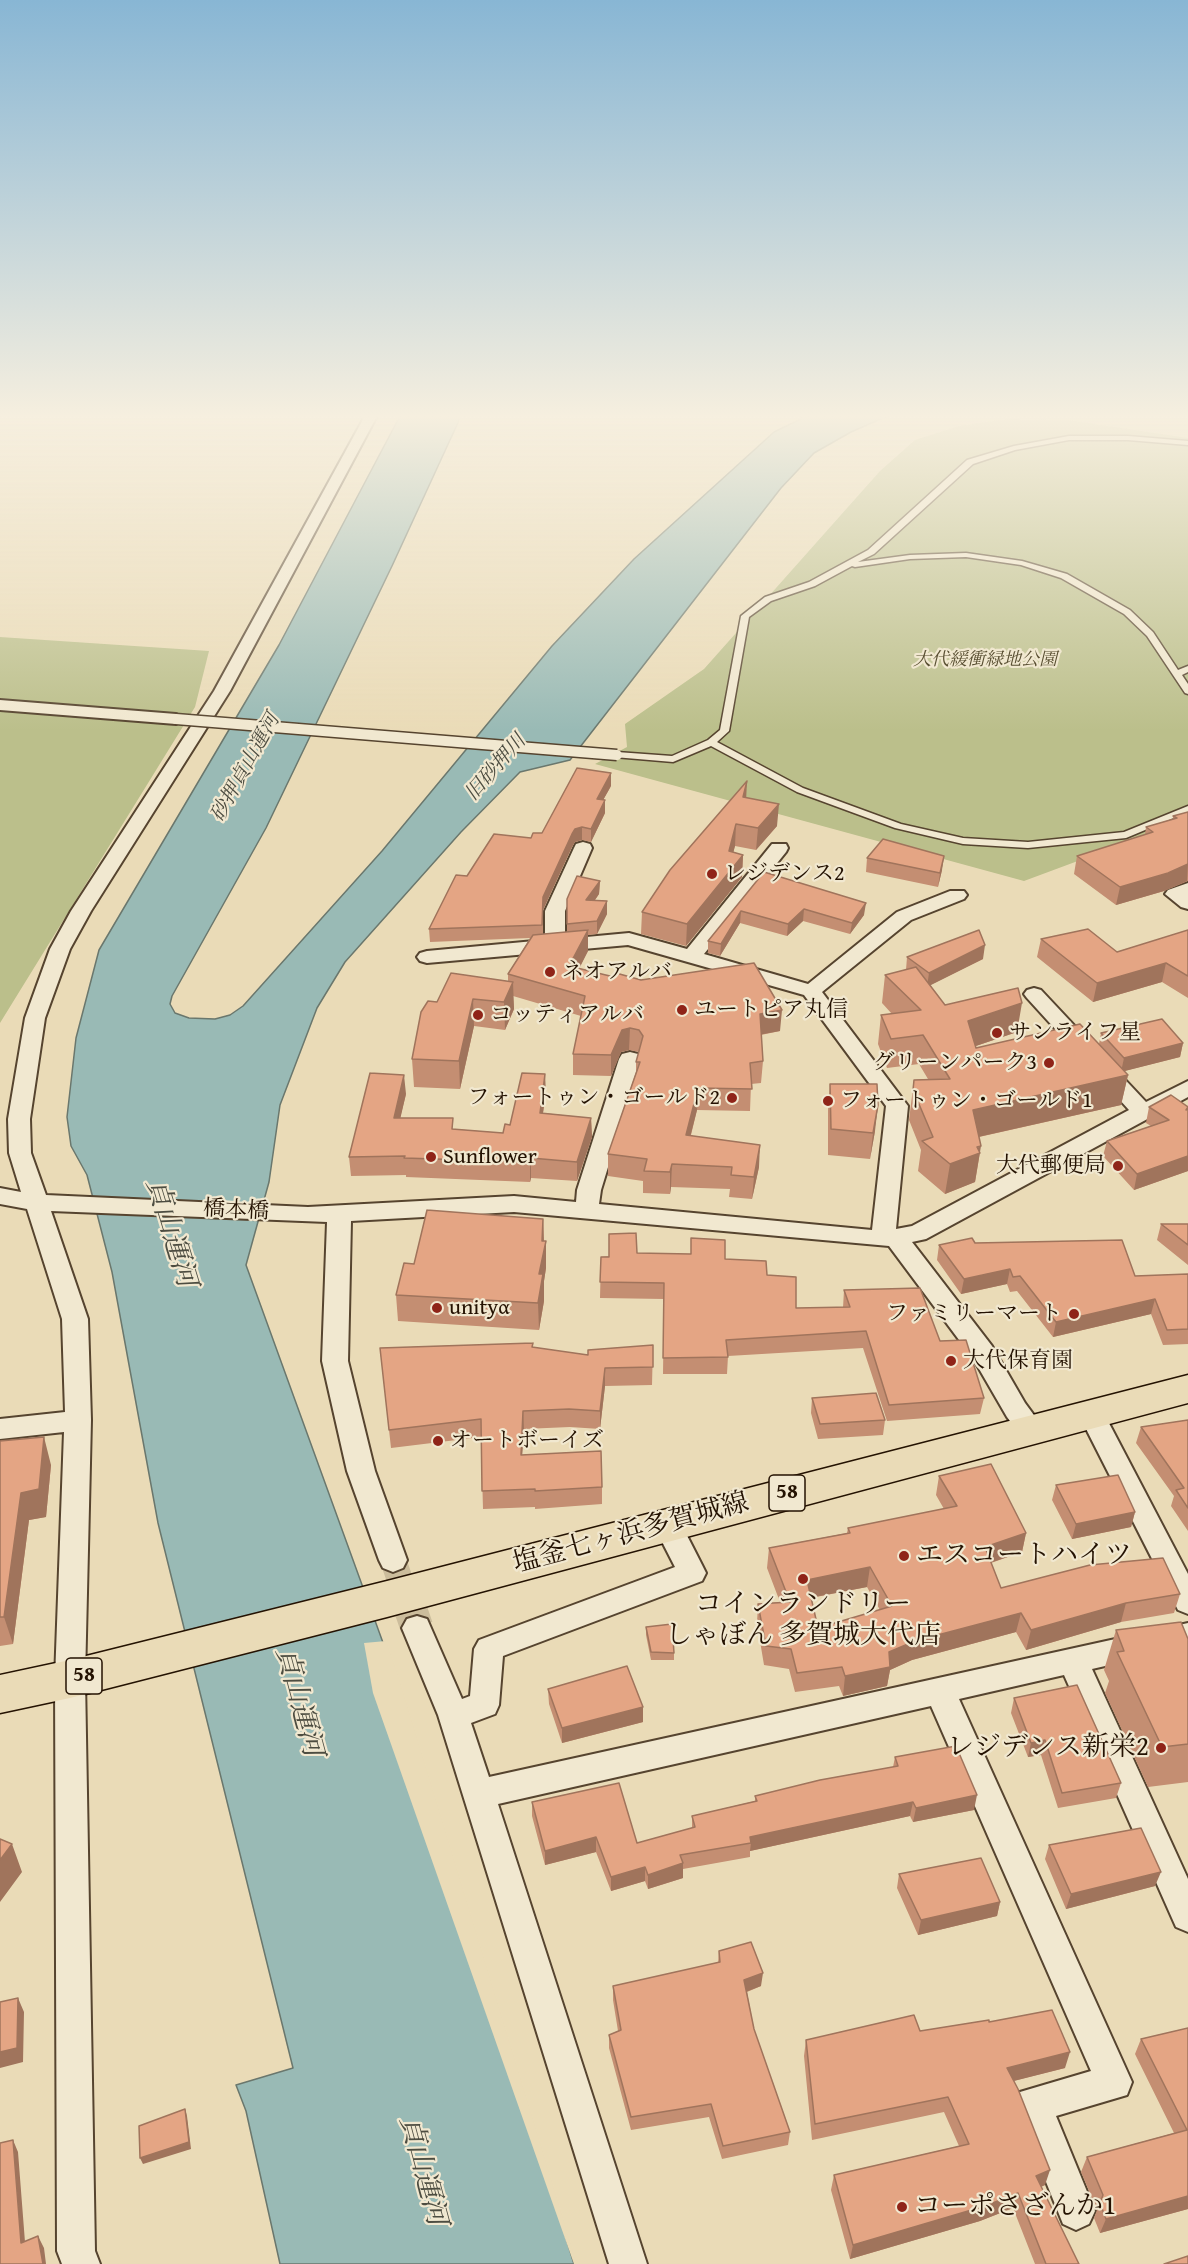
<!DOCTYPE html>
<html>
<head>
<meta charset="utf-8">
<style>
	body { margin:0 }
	canvas { display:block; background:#eadbb7 }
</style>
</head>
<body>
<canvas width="1188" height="2264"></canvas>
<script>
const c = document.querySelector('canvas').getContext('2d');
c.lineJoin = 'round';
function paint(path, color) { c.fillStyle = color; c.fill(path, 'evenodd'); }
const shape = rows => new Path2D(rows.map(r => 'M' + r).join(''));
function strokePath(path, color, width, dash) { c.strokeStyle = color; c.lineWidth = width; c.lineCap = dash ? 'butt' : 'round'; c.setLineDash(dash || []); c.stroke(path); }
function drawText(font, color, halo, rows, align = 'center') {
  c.font = font + ' "Gentium Book Plus","Noto Serif JP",serif'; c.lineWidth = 4.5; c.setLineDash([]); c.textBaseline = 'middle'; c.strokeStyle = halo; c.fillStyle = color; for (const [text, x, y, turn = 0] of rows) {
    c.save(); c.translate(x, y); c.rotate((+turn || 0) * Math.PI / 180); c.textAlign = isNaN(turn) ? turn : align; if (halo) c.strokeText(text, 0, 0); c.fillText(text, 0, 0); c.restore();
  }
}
paint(shape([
	[1006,419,1068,420,1188,438,1188,820,1024,881,595,764,627,747,625,724,704,669,880,471,915,440,959,426],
	[0,637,209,651,195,707,0,1023]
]), '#bbbf8b');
const water = shape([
	[401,414,462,414,392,566,266,828,172,996,170,1004,175,1013,189,1018,215,1019,230,1015,243,1006,382,851,552,646,634,559,774,432,811,414,892,414,851,432,814,453,781,488,570,760,520,772,461,832,345,962,317,1008,280,1105,269,1182,246,1265,394,1673,574,2264,280,2264,246,2111,236,2085,293,2068,158,1523,112,1272,87,1175,71,1146,67,1117,76,1038,99,950,279,645,401,414]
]);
paint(water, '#99bab5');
strokePath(water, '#6a776d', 1.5);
paint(shape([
	[386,1641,397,1672,577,2264,574,2264,373,1693,364,1643]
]), '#eadbb7');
strokePath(shape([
	[393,1560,406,1597]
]), '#ccbd9c', 26, [26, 13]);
strokePath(shape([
	[406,1596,417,1628]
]), '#ccbd9c', 33, [33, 16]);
const service = shape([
	[1069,436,1128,436,1188,441,1188,445,1128,440,1069,440,1015,450,973,464,874,554,858,562,910,555,966,553,1022,561,1067,574,1130,610,1153,632,1178,670,1188,666,1188,672,1182,675,1188,684,1188,694,1185,693,1147,636,1124,614,1061,578,1021,565,966,557,910,559,855,567,852,566,815,586,771,601,749,617,729,731,717,742,803,788,901,824,963,838,1028,842,1124,832,1188,806,1188,812,1126,838,1028,848,963,844,895,828,797,792,711,746,673,762,614,757,612,755,617,752,672,756,708,740,720,730,741,616,765,597,809,582,868,550,967,460,1014,446,1069,436]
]);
const minor = shape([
	[366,414,378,414,230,691,91,911,70,949,45,1018,30,1119,31,1153,46,1195,308,1207,514,1196,576,1202,577,1190,619,1059,622,1054,630,1052,638,1054,641,1059,601,1190,599,1204,872,1230,886,1106,804,995,628,945,427,963,420,961,417,957,420,953,427,951,545,940,545,911,574,848,576,844,583,842,590,844,592,848,565,911,565,939,629,933,687,949,772,844,786,844,788,848,786,852,704,954,808,984,897,912,950,891,964,891,967,895,964,899,911,920,822,992,908,1106,896,1229,912,1226,1129,1110,1027,998,1024,994,1027,990,1034,988,1041,990,1146,1102,1188,1081,1188,1097,926,1239,912,1242,992,1346,1025,1403,1039,1422,1043,1429,1039,1436,1030,1439,1021,1436,1007,1417,974,1360,889,1246,514,1212,351,1221,348,1361,375,1471,407,1560,403,1568,393,1572,383,1568,379,1560,347,1471,322,1361,327,1222,51,1211,88,1319,91,1420,85,1679,95,2251,100,2264,62,2264,57,2251,55,1679,64,1432,0,1439,0,1419,65,1412,62,1319,27,1209,0,1204,0,1188,21,1192,9,1153,8,1119,25,1018,50,949,71,911,214,691,366,414],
	[0,700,176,714,184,719,176,724,0,710,0,700],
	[1188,883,1188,909,1181,907,1165,894,1168,890,1188,883],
	[1091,1403,1100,1406,1188,1574,1188,1614,1178,1610,1078,1413,1082,1406,1091,1403],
	[667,1513,677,1516,702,1565,706,1573,702,1581,503,1656,499,1705,495,1714,471,1723,489,1777,1188,1623,1188,1647,1092,1669,1188,1879,1188,1932,1176,1927,1064,1675,959,1699,1132,2082,1127,2095,1056,2116,1095,2211,1089,2224,1076,2230,1063,2224,1015,2105,1020,2092,1091,2071,931,1706,498,1804,647,2264,609,2264,438,1715,402,1628,407,1619,417,1616,427,1619,462,1699,470,1696,474,1649,479,1640,675,1567,653,1524,657,1516,667,1513]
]);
const primary = shape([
	[1188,1375,1188,1403,387,1617,70,1698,0,1713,0,1675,70,1660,387,1581,1188,1375]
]);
strokePath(service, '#56442f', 3);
strokePath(minor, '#56442f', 4);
strokePath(primary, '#241202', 3);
paint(service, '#f1e8d0');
paint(minor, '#f1e8d0');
paint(primary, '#eadbb7');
const serviceBridge = shape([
	[176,719,617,755]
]);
strokePath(serviceBridge, '#56442f', 13, []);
strokePath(serviceBridge, '#f1e8d0', 10);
paint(shape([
	[611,786,603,800,605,813,591,842,582,840,575,842,572,847,543,910,543,934,567,932,567,899,600,881,599,894,595,900,607,901,607,914,597,934,588,935,588,951,579,968,780,1031,761,1035,763,1061,761,1083,751,1084,750,1111,697,1110,691,1135,759,1167,752,1199,729,1197,730,1189,671,1187,670,1194,643,1193,643,1181,608,1176,608,1154,636,1072,636,1062,639,1052,629,1050,621,1052,611,1076,573,1075,573,1054,581,1016,513,996,514,1009,505,1030,474,1026,460,1089,414,1087,412,1059,437,1002,508,981,508,974,530,938,430,942,429,929,467,876,531,838,542,833],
	[746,798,777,826,756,850,735,846,733,852,743,855,742,877,686,946,641,934,642,912],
	[1188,812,1188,881,1164,891,1116,905,1074,874,1077,856,1145,835,1146,827,1173,819,1173,816],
	[867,858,942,870,938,887,866,872],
	[764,872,864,915,850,934,803,921,787,936,740,923,720,956,708,953,708,941],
	[1188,930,1188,998,1162,982,1093,1002,1037,957,1041,939,1117,952],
	[907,957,983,959,930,985,945,1005,1017,1032,976,1046,976,1048,1099,1044,1101,1033,1183,1043,1180,1057,1124,1071,1128,1075,1121,1105,979,1137,980,1152,975,1182,945,1194,918,1171,921,1150,909,1120,914,1080,928,1079,919,1064,887,1068,878,1044,881,1015,892,1014,882,1003,885,975,906,970],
	[830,1084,875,1131,870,1159,828,1155,828,1110],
	[546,1093,543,1113,591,1118,592,1137,577,1181,531,1178,530,1182,406,1177,406,1175,351,1176,349,1157,406,1094,400,1118,454,1129,503,1133,510,1125],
	[1149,1107,1188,1109,1188,1171,1134,1190,1103,1156,1107,1141,1151,1126,1146,1123],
	[543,1219,544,1241,546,1241,546,1268,544,1281,544,1301,539,1330,398,1321,396,1295,414,1264],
	[1161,1224,1188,1224,1188,1265,1157,1240],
	[975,1243,1135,1276,1188,1274,1188,1344,1163,1345,1151,1314,1053,1337,1017,1291,1010,1292,1007,1284,961,1294,937,1260,939,1245],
	[637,1253,725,1259,767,1275,796,1308,843,1308,844,1290,940,1341,984,1398,980,1414,887,1421,863,1348,728,1356,727,1374,663,1374,664,1299,600,1298,601,1257],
	[533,1343,533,1348,588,1355,653,1345,652,1385,605,1386,600,1429,570,1427,524,1429,522,1455,602,1487,602,1504,535,1509,535,1507,483,1509,481,1437,391,1448,380,1348],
	[812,1398,885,1420,883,1435,818,1439,811,1413],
	[1188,1420,1188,1531,1171,1506,1174,1496,1136,1443,1141,1427],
	[0,1441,51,1465,46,1517,29,1520,13,1644,0,1646],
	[939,1476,1026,1533,1022,1552,991,1563,1001,1588,1180,1594,1174,1613,1121,1622,1026,1650,1016,1632,912,1660,890,1670,887,1686,843,1696,839,1686,795,1692,789,1669,764,1665,757,1623,758,1604,780,1602,767,1568,769,1548,847,1533,848,1528,944,1509,936,1495],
	[867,1587,880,1610,818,1628,811,1598],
	[1056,1485,1135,1512,1131,1527,1072,1539,1052,1500],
	[646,1627,674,1653,674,1660,651,1660,646,1635],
	[1116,1630,1188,1639,1188,1782,1148,1787,1105,1693,1109,1681,1104,1670],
	[548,1689,643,1722,562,1743,549,1704],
	[1014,1698,1121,1783,1116,1798,1058,1808,1041,1755,1028,1757,1011,1713],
	[895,1757,974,1810,913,1822,910,1816,750,1851,750,1857,683,1869,683,1878,648,1889,645,1881,611,1891,596,1852,545,1865,532,1816,532,1802,637,1843,692,1828,692,1816,755,1801,755,1796,893,1767],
	[1049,1845,1155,1886,1066,1909,1045,1859],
	[899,1874,1000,1902,997,1916,918,1935,897,1888],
	[719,1951,761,1986,747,1992,754,2029,790,2132,788,2145,722,2159,709,2117,631,2130,609,2048,609,2035,618,2031,613,2000,613,1986,718,1963],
	[989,2022,1065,2068,1013,2081,1045,2185,1041,2187,1079,2264,1035,2264,1013,2208,980,2221,850,2259,831,2190,834,2175,959,2146,944,2112,812,2140,804,2056,806,2040,920,2031],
	[1188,2028,1188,2209,1100,2233,1094,2218,1097,2210,1081,2172,1087,2157,1174,2133,1135,2054,1141,2039]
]), '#c48e72');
paint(shape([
	[611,773,611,786,597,811,597,799],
	[747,781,746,802,743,797],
	[605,800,605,813,591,842,591,829],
	[779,804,777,826,756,850,758,828],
	[736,824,735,846,728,873,729,851],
	[582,827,582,840,575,842,572,847,543,910,543,938,543,897,572,834,575,829],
	[743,855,742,877,686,946,687,924],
	[944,856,942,870,938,887,940,873],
	[1188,864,1187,881,1164,891,1116,905,1120,887],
	[600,881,599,894,586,913,586,900],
	[607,901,607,914,597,934,597,921],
	[866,903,864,915,850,934,852,923],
	[804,909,803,921,787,936,788,924],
	[741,911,740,923,720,956,721,944],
	[588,930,588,951,570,987,569,966],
	[985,945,983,959,927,987,929,973],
	[1166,963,1162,982,1093,1002,1097,983],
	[513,982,514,1009,505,1030,504,1002],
	[473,999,474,1026,460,1089,459,1061],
	[1022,1003,1017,1032,964,1050,968,1021],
	[782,1010,780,1031,758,1035,760,1014],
	[630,1028,629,1050,621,1052,611,1076,611,1055,622,1030],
	[1183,1043,1180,1057,1121,1072,1124,1058],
	[545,1074,546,1093,540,1132,540,1113],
	[404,1075,406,1094,396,1137,394,1118],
	[1128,1075,1121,1105,969,1139,973,1110],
	[698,1088,697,1110,685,1157,686,1135],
	[878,1105,875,1131,870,1159,873,1133],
	[591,1118,592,1137,577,1181,577,1162],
	[760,1145,759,1167,752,1199,754,1177],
	[981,1146,975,1182,945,1194,950,1164],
	[1188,1156,1188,1171,1134,1190,1137,1174],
	[531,1158,531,1178,530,1182,530,1162],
	[672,1164,671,1187,670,1194,670,1172],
	[543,1219,544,1245,546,1241,546,1268,544,1281,544,1301,539,1330,538,1303,539,1274],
	[1010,1269,1007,1284,961,1294,964,1279],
	[1155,1299,1151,1314,1053,1337,1056,1322],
	[605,1368,605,1386,600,1429,600,1411],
	[523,1411,524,1429,521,1472,521,1455],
	[44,1437,51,1465,46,1517,29,1520,13,1644,4,1617,21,1493],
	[1135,1512,1131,1527,1072,1539,1076,1524],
	[1026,1533,1022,1552,981,1566,985,1547],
	[870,1567,867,1587,804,1599,807,1580],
	[1126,1603,1121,1622,1026,1650,1031,1630],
	[1021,1613,1016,1632,912,1660,890,1670,887,1686,843,1696,845,1676,889,1652,915,1641],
	[643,1707,643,1722,562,1743,562,1728],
	[1045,1740,1041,1755,1028,1757,1031,1743],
	[977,1795,974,1810,913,1822,916,1808],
	[913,1802,910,1816,750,1851,751,1843,750,1837],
	[596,1837,596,1852,545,1865,545,1851],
	[12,1844,22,1872,0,1902,0,1860],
	[683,1863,683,1878,648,1889,648,1875],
	[645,1867,645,1881,611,1891,611,1877],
	[1161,1872,1155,1886,1066,1909,1071,1894],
	[1000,1902,997,1916,918,1935,921,1920],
	[763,1973,761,1986,743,1993,744,1980],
	[18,1998,24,2012,23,2062,0,2068,0,2052],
	[1070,2052,1065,2068,1002,2084,1007,2068],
	[185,2109,187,2116,191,2149,143,2164,140,2158],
	[13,2140,18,2152,26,2255,21,2243],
	[1050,2170,1045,2185,1031,2191,1036,2176],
	[1018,2193,1013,2208,980,2221,850,2259,853,2245],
	[1188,2196,1188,2209,1100,2233,1106,2219],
	[38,2236,44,2248,46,2264,43,2264]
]), '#a0745c');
const building = shape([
	[577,768,611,773,597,799,605,800,591,829,582,827,575,829,572,834,543,897,542,925,429,929,456,875,467,876,494,834,531,838,533,833,542,833,577,768],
	[747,781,743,797,779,804,758,828,736,824,729,851,743,855,687,924,642,912,670,870,747,781],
	[1188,812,1188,864,1168,873,1120,887,1077,856,1153,832,1146,827,1177,818,1173,816,1188,812],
	[883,839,944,856,940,873,867,858,883,839],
	[764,872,866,903,852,923,804,909,788,924,741,911,721,944,708,941,764,872],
	[577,876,600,881,586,900,607,901,597,921,567,924,567,899,577,876],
	[1088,929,1117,952,1188,930,1188,976,1166,963,1097,983,1041,939,1088,929],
	[588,930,569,966,614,977,616,973,641,980,754,963,782,1010,760,1014,763,1061,750,1063,752,1089,698,1088,686,1135,760,1145,754,1177,731,1175,732,1167,672,1164,670,1172,644,1171,647,1159,608,1154,640,1062,636,1062,643,1036,639,1030,630,1028,622,1030,611,1055,573,1054,585,996,508,974,533,935,588,930],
	[979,930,985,945,929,973,907,957,979,930],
	[916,967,945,1005,1018,988,1022,1003,968,1021,976,1048,1080,1024,1128,1075,973,1110,981,1146,977,1147,980,1153,950,1164,922,1141,933,1137,913,1090,914,1080,950,1079,923,1035,891,1039,881,1015,921,1010,885,975,916,967],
	[451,973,513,982,504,1002,473,999,459,1061,412,1059,421,1012,428,1001,437,1002,451,973],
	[1162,1019,1183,1043,1124,1058,1101,1033,1162,1019],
	[370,1073,404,1075,394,1118,453,1118,452,1129,503,1133,505,1124,510,1125,522,1073,545,1074,540,1113,591,1118,577,1162,531,1158,530,1162,404,1158,405,1156,349,1157,370,1073],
	[830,1084,877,1084,878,1105,873,1133,831,1129,830,1084],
	[1171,1095,1188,1107,1186,1110,1188,1109,1188,1156,1137,1174,1107,1141,1169,1120,1149,1107,1171,1095],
	[427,1210,543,1219,542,1241,546,1241,539,1274,543,1274,538,1303,396,1295,404,1263,414,1264,427,1210],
	[1161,1224,1188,1224,1188,1245,1161,1224],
	[636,1233,637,1253,691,1254,691,1238,725,1240,725,1259,766,1261,767,1275,796,1277,796,1308,850,1307,844,1290,920,1288,940,1341,966,1340,984,1398,889,1405,866,1331,726,1340,728,1357,663,1358,664,1283,600,1282,601,1257,609,1257,609,1234,636,1233],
	[972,1238,975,1243,1122,1240,1135,1276,1188,1274,1188,1329,1167,1330,1155,1299,1056,1322,1020,1276,1013,1277,1010,1269,964,1279,939,1245,972,1238],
	[533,1343,532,1347,588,1355,588,1350,653,1345,653,1367,605,1368,600,1411,569,1409,523,1411,521,1455,601,1451,602,1487,535,1491,535,1489,482,1491,481,1419,389,1430,380,1348,533,1343],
	[876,1393,885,1420,820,1424,812,1398,876,1393],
	[1188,1420,1188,1508,1176,1490,1184,1488,1141,1427,1188,1420],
	[44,1437,39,1489,21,1493,4,1617,0,1617,0,1441,44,1437],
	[991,1464,1026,1533,985,1547,1001,1588,1090,1565,1163,1558,1180,1594,1126,1603,1031,1630,1021,1613,915,1641,889,1652,890,1667,845,1676,842,1667,797,1673,791,1649,766,1646,758,1604,790,1602,769,1548,850,1533,848,1528,957,1506,939,1476,991,1464],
	[870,1567,892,1606,818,1628,807,1580,870,1567],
	[1118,1475,1135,1512,1076,1524,1056,1485,1118,1475],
	[1181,1622,1188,1639,1188,1744,1162,1747,1117,1652,1124,1651,1116,1630,1181,1622],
	[672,1624,674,1653,651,1652,646,1627,672,1624],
	[627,1666,643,1707,562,1728,548,1689,627,1666],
	[1077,1685,1121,1783,1062,1793,1045,1740,1031,1743,1014,1698,1077,1685],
	[956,1746,977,1795,916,1808,913,1802,750,1837,751,1843,680,1855,683,1863,648,1875,645,1867,611,1877,596,1837,545,1851,532,1802,619,1783,637,1843,695,1827,692,1816,757,1801,755,1796,820,1780,898,1766,895,1757,956,1746],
	[1141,1828,1161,1872,1071,1894,1049,1845,1141,1828],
	[0,1839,12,1844,0,1860,0,1839],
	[981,1858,1000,1902,921,1920,899,1874,981,1858],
	[751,1942,763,1973,744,1980,754,2029,790,2132,723,2146,711,2104,631,2117,609,2035,621,2030,613,1986,720,1962,719,1951,751,1942],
	[18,1998,17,2048,0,2052,0,2002,18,1998],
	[1052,2010,1070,2052,1007,2068,1018,2089,1050,2170,1036,2176,1079,2264,1046,2264,1018,2193,985,2206,853,2245,834,2175,969,2144,948,2097,815,2124,806,2040,914,2015,920,2031,989,2020,989,2022,1052,2010],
	[1188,2028,1188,2196,1106,2219,1100,2203,1103,2195,1087,2157,1187,2130,1141,2039,1188,2028],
	[185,2109,189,2142,140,2158,139,2126,185,2109],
	[13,2140,21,2243,38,2236,43,2264,0,2264,0,2143,13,2140],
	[1188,2256,1188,2264,1164,2264,1188,2256]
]);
paint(building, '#e4a584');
strokePath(building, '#a0745c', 1.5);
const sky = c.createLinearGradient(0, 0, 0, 731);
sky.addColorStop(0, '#88b6d4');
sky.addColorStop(0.57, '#f6efdf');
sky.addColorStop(1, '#f6efdf00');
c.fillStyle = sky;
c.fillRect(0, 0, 1188, 731);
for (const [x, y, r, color] of [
	[712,874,6,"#8f2418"],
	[550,972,6,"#8f2418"],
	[682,1010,6,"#8f2418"],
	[478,1015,6,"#8f2418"],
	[997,1033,6,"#8f2418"],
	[1049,1063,6,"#8f2418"],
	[732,1098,6,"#8f2418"],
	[828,1101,6,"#8f2418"],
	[431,1157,6,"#8f2418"],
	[1118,1166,6,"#8f2418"],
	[437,1308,6,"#8f2418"],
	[1074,1314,6,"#8f2418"],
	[951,1361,6,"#8f2418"],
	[438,1441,6,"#8f2418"],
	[904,1556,6,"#8f2418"],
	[803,1579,6,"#8f2418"],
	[1161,1748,6,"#8f2418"],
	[902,2207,6,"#8f2418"]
]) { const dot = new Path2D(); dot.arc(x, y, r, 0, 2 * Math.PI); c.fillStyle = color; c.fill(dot); strokePath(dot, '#f1e8d0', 2); }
drawText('italic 18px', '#594f32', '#f1e8d0', [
	["大代緩衝緑地公園",985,660]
]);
drawText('italic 20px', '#4d4d41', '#f1e8d0', [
	["砂押貞山運河",246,768,-61],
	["旧砂押川",496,768,-49]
]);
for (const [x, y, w] of [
	[787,1493,36],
	[84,1676,36]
]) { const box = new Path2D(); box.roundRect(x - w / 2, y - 18, w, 36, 4.5); c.fillStyle = '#f1e8d0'; c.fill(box); strokePath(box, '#241202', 1.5); }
drawText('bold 21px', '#241202', null, [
	["58",787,1493],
	["58",84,1676]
]);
drawText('22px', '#241202', '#f1e8d0', [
	["レジデンス2",724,874],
	["ネオアルバ",562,972],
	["ユートピア丸信",694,1010],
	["コッティアルバ",490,1015],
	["サンライフ星",1009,1033],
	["グリーンパーク3",1037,1063,"right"],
	["フォートゥン・ゴールド2",720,1098,"right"],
	["フォートゥン・ゴールド1",840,1101],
	["Sunflower",443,1157],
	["大代郵便局",1106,1166,"right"],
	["unityα",449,1308],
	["ファミリーマート",1062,1314,"right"],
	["大代保育園",963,1361],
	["オートボーイズ",450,1441]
], 'left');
drawText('22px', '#241202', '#f1e8d0', [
	["橋本橋",236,1211,3]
]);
drawText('27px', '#241202', '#f1e8d0', [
	["塩釜七ヶ浜多賀城線",631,1534,-15]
]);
drawText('27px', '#241202', '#f1e8d0', [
	["エスコートハイツ",916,1556],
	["コインランドリー",803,1605,"center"],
	["しゃぼん 多賀城大代店",803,1636,"center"],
	["レジデンス新栄2",1149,1748,"right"],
	["コーポさざんか1",914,2207]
], 'left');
drawText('italic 28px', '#4d4d41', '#f1e8d0', [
	["貞山運河",170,1233,73],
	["貞山運河",298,1702,75],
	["貞山運河",422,2171,75]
]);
</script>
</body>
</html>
